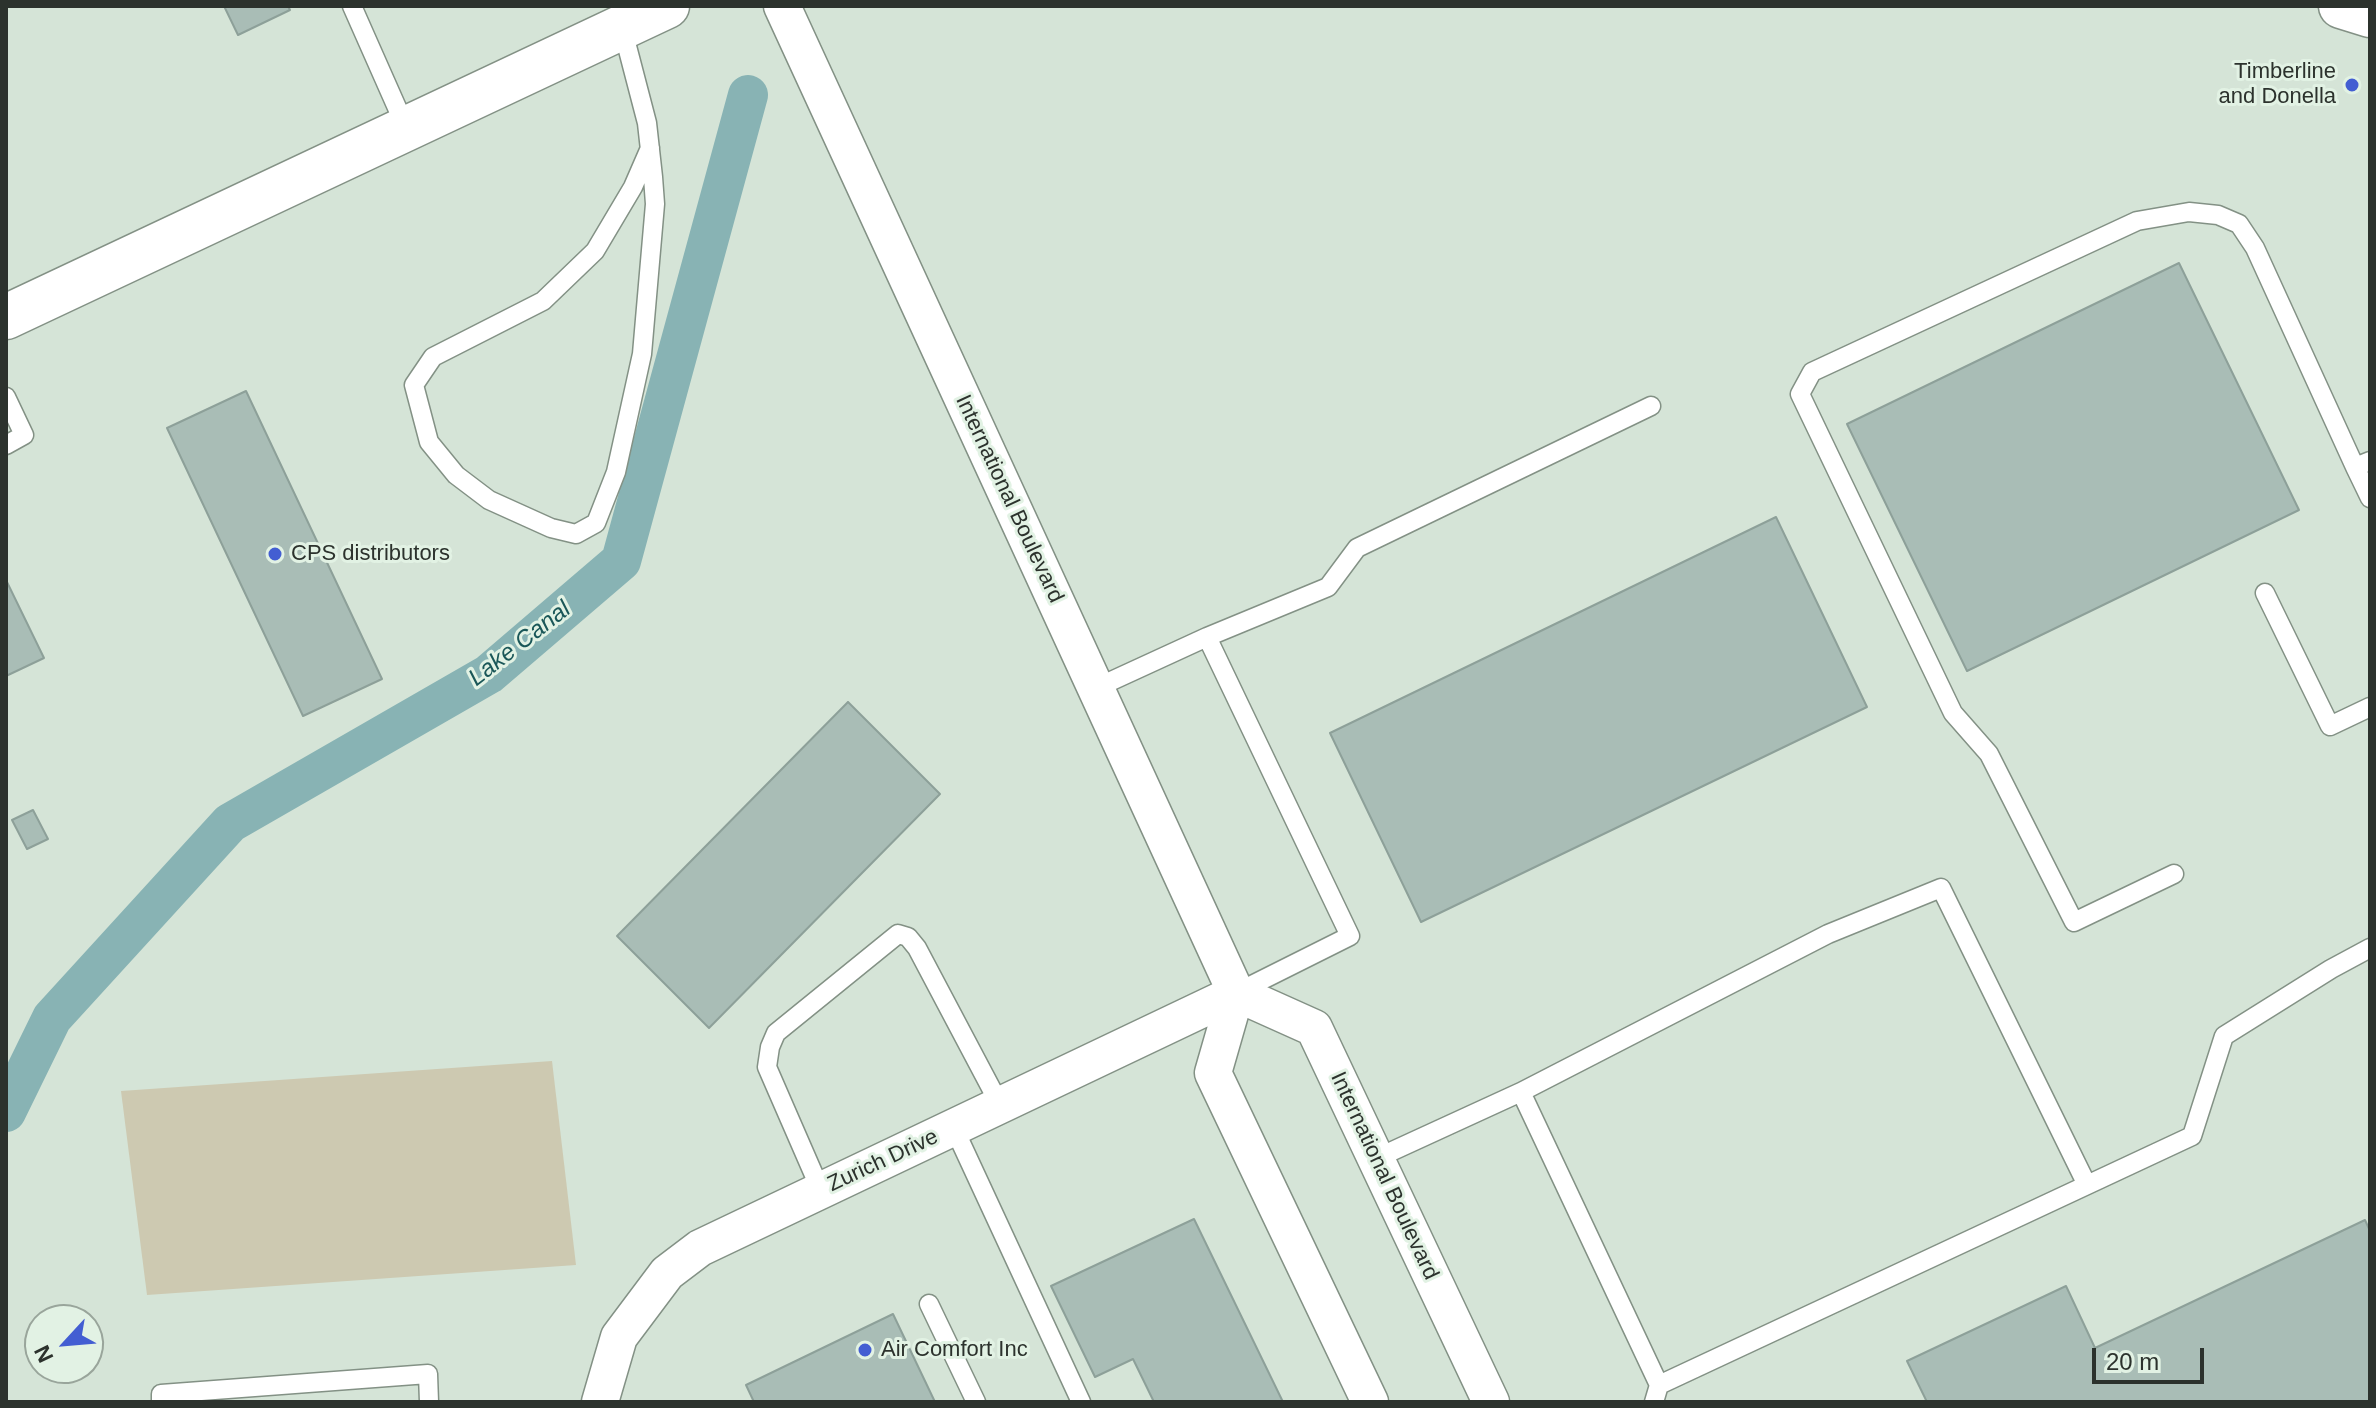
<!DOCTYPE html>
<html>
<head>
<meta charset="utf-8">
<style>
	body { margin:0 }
	#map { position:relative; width:2376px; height:1408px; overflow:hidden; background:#d5e4d7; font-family:Arial,sans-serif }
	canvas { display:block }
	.frame { position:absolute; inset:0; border:8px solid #2c322d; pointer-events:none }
	.north { position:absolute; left:24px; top:1304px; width:80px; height:80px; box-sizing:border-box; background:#e2f2e4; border:2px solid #99a59b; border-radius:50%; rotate:244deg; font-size:22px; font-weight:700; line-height:32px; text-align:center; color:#2c322d }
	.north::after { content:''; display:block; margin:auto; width:28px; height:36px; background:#435ed2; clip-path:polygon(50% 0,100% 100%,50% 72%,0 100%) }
	.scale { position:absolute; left:2092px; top:1348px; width:112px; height:36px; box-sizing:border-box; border:4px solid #2c322d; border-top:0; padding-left:10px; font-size:24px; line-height:28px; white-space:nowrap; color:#2c322d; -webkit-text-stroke:6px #e2f2e4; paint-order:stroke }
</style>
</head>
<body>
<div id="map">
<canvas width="2376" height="1408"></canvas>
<div class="frame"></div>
<div class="north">N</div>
<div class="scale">20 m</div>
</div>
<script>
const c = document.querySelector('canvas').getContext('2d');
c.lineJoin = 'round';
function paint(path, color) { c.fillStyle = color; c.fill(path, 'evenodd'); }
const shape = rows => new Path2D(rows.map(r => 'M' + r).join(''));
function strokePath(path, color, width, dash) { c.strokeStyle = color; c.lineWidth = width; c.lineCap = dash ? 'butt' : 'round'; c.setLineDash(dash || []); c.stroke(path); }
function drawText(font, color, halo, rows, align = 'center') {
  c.font = font + ' Arial,sans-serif'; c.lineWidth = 6; c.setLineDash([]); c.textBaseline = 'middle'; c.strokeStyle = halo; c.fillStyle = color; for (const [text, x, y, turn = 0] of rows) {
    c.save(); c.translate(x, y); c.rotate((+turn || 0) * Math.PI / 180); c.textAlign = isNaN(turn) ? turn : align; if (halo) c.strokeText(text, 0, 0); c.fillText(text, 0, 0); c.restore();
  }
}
paint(shape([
	[552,1061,576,1265,147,1295,121,1091]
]), '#cdc9b1');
strokePath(shape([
	[6,1112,52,1018,230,823,489,674,621,561,748,95]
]), '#88b3b4', 40);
const building = shape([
	[224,6,288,6,290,10,238,35,224,6],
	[2179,263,2299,510,1967,671,1847,424,2179,263],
	[246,391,382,679,303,716,167,428,246,391],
	[1776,517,1867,707,1421,922,1330,733,1776,517],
	[6,580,44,658,6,676,6,580],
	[848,702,940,794,709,1028,617,936,848,702],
	[33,810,48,839,27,849,12,820,33,810],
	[1194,1219,1283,1402,1154,1402,1133,1359,1095,1377,1051,1286,1194,1219],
	[2365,1220,2370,1231,2370,1402,1927,1402,1907,1361,2066,1286,2095,1348,2365,1220],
	[893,1314,935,1402,754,1402,746,1385,893,1314]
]);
paint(building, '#a9bdb6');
strokePath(building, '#8da099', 2);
const service = shape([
	[352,6,406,128],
	[622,27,647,123,653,177,655,204,642,354,616,472,596,523,576,534,551,528,489,500,456,475,429,442,414,385,433,357,543,301,595,251,633,187,650,148],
	[6,397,24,435,6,445],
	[2355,467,2370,498],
	[2265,593,2330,726,2370,707],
	[1207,637,1328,587,1357,548,1651,406],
	[1096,688,1207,637,1350,936,1236,993],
	[2174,874,2074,922,1989,754,1953,713,1800,394,1812,372,2137,221,2189,212,2218,215,2239,224,2255,248,2355,467,2370,461],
	[1521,1092,1828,934,1941,888,2087,1185],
	[954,1128,1081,1402],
	[1375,1159,1521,1092,1659,1385,1654,1402],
	[821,1191,767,1067,770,1047,776,1033,898,934,908,937,917,948,1000,1105],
	[929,1304,976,1402],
	[1659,1385,2192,1136,2224,1036,2331,969,2370,948],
	[161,1402,161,1394,428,1374,429,1402]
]);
const minor = shape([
	[782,6,1236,993,1213,1073,1370,1402],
	[1236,993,1314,1028,1491,1402],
	[600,1402,619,1337,667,1273,700,1248,1236,993]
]);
const secondary = shape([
	[2341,6,2370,15],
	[6,317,667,6]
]);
strokePath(service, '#839185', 21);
strokePath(minor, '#839185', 39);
strokePath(secondary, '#839185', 47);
strokePath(service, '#fff', 18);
strokePath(minor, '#fff', 36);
strokePath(secondary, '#fff', 44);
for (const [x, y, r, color] of [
	[2352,85,8,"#435ed2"],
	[275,554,8,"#435ed2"],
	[865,1350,8,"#435ed2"]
]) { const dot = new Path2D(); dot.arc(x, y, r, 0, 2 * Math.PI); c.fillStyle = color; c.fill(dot); strokePath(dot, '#e2f2e4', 3); }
drawText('22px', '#2c322d', '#e2f2e4', [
	["Timberline",2336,72,"right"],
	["and Donella",2336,97,"right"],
	["CPS distributors",291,554],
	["Air Comfort Inc",881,1350]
], 'left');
drawText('22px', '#2c322d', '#e2f2e4', [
	["International Boulevard",1009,499,65],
	["Zurich Drive",883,1161,-25],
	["International Boulevard",1384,1176,65]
]);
drawText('italic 24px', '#1a5758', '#e2f2e4', [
	["Lake Canal",520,644,-38]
]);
</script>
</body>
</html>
